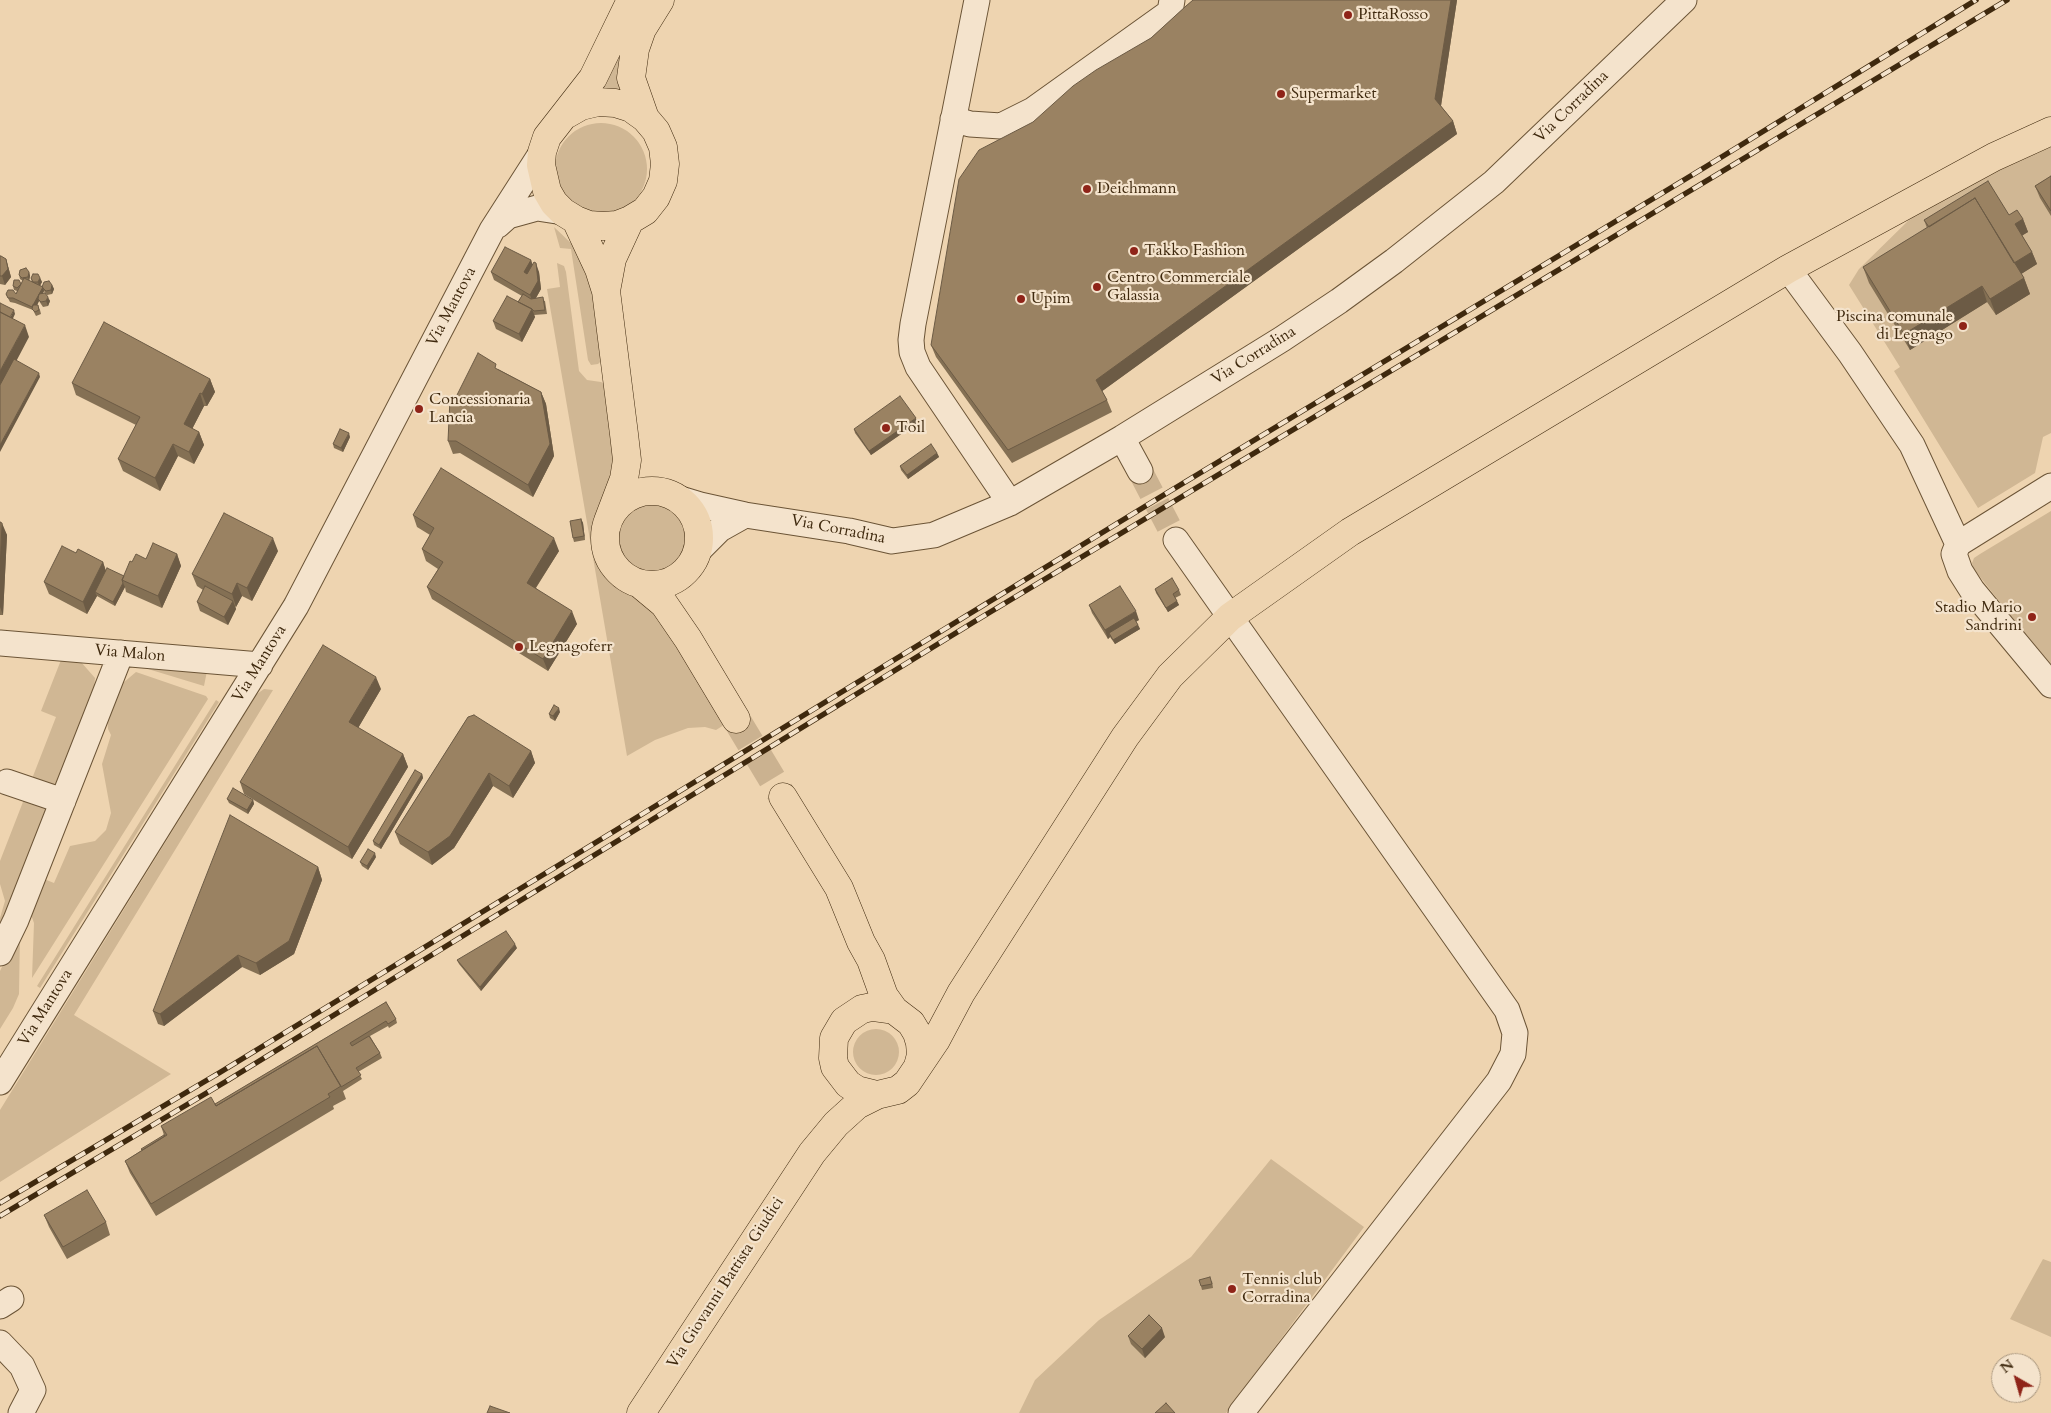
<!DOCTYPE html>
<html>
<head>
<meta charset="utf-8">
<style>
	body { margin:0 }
	#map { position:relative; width:2051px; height:1413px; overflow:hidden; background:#eed4b0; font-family:Cardo,serif }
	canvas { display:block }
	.north { position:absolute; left:1991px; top:1353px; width:50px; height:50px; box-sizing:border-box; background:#f4e3cc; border:1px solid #ac9980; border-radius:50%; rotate:322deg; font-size:14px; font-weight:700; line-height:20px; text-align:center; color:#3f290e }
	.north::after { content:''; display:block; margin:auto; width:18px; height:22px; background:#8f2418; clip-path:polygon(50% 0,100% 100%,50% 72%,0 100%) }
</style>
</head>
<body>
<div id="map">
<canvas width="2051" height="1413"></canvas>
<div class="north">N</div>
</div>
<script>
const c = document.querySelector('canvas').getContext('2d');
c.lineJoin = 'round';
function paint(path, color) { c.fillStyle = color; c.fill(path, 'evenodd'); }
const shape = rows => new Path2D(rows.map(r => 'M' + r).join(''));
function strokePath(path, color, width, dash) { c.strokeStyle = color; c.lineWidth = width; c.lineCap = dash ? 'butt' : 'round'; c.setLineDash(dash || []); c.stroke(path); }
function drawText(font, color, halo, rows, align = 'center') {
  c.font = font + ' Cardo,serif'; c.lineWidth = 4.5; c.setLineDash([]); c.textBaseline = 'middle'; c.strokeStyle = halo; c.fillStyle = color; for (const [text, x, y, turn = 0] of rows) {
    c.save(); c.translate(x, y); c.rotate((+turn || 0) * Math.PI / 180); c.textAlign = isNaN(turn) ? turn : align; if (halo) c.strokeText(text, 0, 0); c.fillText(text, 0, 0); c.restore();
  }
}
paint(shape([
	[629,28,619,73,620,96,594,94],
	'555 169a46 46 0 1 1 92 0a46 46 0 1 1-92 0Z',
	[2051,142,2051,433,2043,437,2035,473,1978,508,1894,371,1900,367,1849,285,1859,269,1912,217],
	[554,227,573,245,591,281,603,359,598,364,591,365,588,360,571,249,560,248],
	[557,263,564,266,566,272,579,371,587,380,601,382,605,384,617,460,595,522,593,544,595,555,606,577,616,587,652,604,724,725,716,730,705,727,688,728,655,740,627,756,547,289,560,287],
	'619 538a34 34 0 1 1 68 0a34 34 0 1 1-68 0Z',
	[2051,511,2051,667,1973,568,1972,563,1974,558,1980,554],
	[61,660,81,662,95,678,93,701,0,936,0,918,5,901,0,884,0,861,56,717,41,711],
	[149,668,207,671,204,686,148,669],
	[136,672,206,696,208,699,32,978,34,923,30,912,44,879,54,883,70,846,95,841,106,830,111,813,102,764,111,735,108,729,107,717,123,683],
	[264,689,273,690,74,1015,171,1074,0,1182,0,1110,257,694],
	[216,700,219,702,40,988,37,986],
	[20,930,19,994,13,1008,0,1029,0,971],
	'853 1052a23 23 0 1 1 46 0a23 23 0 1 1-46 0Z',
	[1271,1159,1364,1227,1226,1413,1019,1413,1035,1380,1099,1320,1191,1257],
	[2043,1259,2051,1262,2051,1337,2010,1319]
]), '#d0b794');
strokePath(shape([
	[1140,471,1176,540]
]), '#cbb290', 25, [25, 12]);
strokePath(shape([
	[736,719,783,797]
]), '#cbb290', 28, [28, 14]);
const minor = shape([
	[977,0,913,324,911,340,912,352,918,367,1010,503],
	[953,119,970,124,1001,126,1033,110,1170,12,1172,0],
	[498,225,508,216,537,208,563,212],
	[1788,269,1850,353,1912,445,1958,544],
	[1122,438,1140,471],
	[2051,486,1958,544,1954,554,1960,571,1972,590,2051,685],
	[677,498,700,505,745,515,849,531,892,541,934,535,1010,503,1122,438,1282,339,1339,301,1394,261,1494,182,1684,0],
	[1176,540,1507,1010,1515,1033,1513,1054,1499,1081,1241,1413],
	[696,553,720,529,745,515],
	[0,643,260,665],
	[7,782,63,801],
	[0,953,16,920,121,653],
	[0,1082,296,606,492,230,542,152],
	[0,1306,11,1299],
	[0,1343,22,1366,33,1390,21,1413]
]);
const major = shape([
	[567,114,581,106,598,102,615,103,631,108,645,118,656,131,663,147,665,164,663,181,656,197,645,211,630,220,617,225,603,226,589,225,576,220,563,212,554,203,547,191,541,165,542,152,547,137,593,78,631,0],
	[645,118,631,78,635,49,642,29,660,0],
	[576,220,599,269,606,291,624,434,627,460,624,479,608,521],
	[606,291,612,259,630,220],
	'605 538a47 47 0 1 1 94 0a47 47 0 1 1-94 0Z',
	[640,584,664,604,688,639,736,719],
	[783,797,839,888,861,942,871,960,884,996,894,1010],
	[918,1066,921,1055,920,1043,917,1033,911,1023,894,1010,872,1007,862,1009,844,1021,834,1038,833,1058,835,1067,848,1084,857,1090,877,1095,898,1090,907,1083,936,1040,961,993,1125,737,1170,676,1230,617,1350,532,1788,269,1994,157,2051,131],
	[641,1413,812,1153,836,1124,857,1105,877,1095]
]);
strokePath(minor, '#6b5436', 27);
strokePath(major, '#3f290e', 29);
strokePath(minor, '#f4e3cc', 25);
strokePath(major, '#eed4b0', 28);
const rail = shape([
	[0,1203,219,1073,1162,496,1707,166,1976,0],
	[0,1216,225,1082,977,620,2007,0]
]);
strokePath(rail, '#3f290e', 5.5);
strokePath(rail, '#f4e3cc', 4, [11]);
paint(shape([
	[1193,0,1457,0,1441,106,1453,121,1457,134,1102,391,1107,400,1112,412,1012,463,936,357,931,345,1033,122,1151,38],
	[2051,176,2051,216,2040,198,2035,186],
	[2009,215,2023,219,2028,232,2022,235,2032,252,2037,264,2021,274,2024,278,2030,294,1996,315,1987,302,1910,350,1869,283,1863,267,1927,228,1924,220],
	[0,256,6,259,11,277,5,285,0,284],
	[531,260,532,265,539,272,541,289,536,298,545,301,547,314,534,315,535,317,522,342,496,329,493,321,518,302,522,296,494,280,491,272],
	[29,272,30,276,29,281,32,282,31,278,40,278,42,282,40,286,43,287,52,285,54,289,52,294,47,295,44,291,43,293,50,301,48,306,43,307,39,301,37,305,40,310,41,314,36,316,33,310,15,303,10,302,6,294,16,294,17,291,14,290,13,286,21,284,23,281,20,279,19,275],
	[498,369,541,392,546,404,554,456,533,497,460,453,453,454,448,441,455,399],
	[210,379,215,392,207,406,204,406,192,429,199,432,204,445,194,464,178,456,160,491,123,471,118,459,136,425,76,395,72,383],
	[917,423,871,455,855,433,854,429],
	[350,437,343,452,334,448,333,444],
	[937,453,939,457,908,479,901,470,900,466],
	[413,515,559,551,536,588,577,624,548,671,432,599,427,587,438,569,426,561,422,549,430,535,417,527],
	[581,519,583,523,585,540,574,542,573,538],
	[0,522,7,535,3,615,0,615],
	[278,551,252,601,242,596,236,607,235,606,236,609,228,625,200,611,197,602,203,590,197,586,192,574],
	[76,553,103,562,106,571,124,576,132,562,146,559,177,554,181,566,162,608,126,592,125,587,115,606,97,596,87,614,49,594,44,582],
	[1155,589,1179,590,1181,595,1175,598,1179,605,1168,612,1156,593],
	[1089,605,1139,620,1136,621,1140,629,1115,644,1110,637,1108,639,1092,613],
	[381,689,358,728,403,754,408,767,352,859,244,794,240,782],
	[560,712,555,721,550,718,549,714],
	[468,717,531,751,535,763,513,798,493,786,454,848,432,865,400,844,395,832],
	[422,774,423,778,381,849,374,845,373,841],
	[227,799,253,800,254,804,248,814,229,803],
	[376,857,368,870,362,866,360,862],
	[318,867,322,880,294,954,260,975,242,967,164,1026,158,1024,153,1011],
	[517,948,481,991,459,964,457,960],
	[386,1002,396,1019,397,1023,389,1028,388,1026,370,1036,380,1053,382,1058,358,1072,362,1079,343,1091,346,1099,333,1106,334,1109,156,1216,130,1173,125,1161,142,1150,164,1135,161,1126,215,1104],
	[44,1215,106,1222,110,1235,67,1259,49,1227],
	[1212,1281,1213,1288,1202,1290,1201,1286],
	[1128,1336,1165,1337,1145,1358,1131,1344]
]), '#847054');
paint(shape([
	[1451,0,1457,0,1440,112,1435,99],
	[1453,121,1457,134,1101,392,1096,380],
	[2023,219,2028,232,2020,237,2015,224],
	[2032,252,2037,264,2018,276,2014,263],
	[6,259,11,277,5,285,2,276],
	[531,260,534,269,527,281,524,272],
	[536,263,539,272,541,289,533,303,530,295],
	[29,272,30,276,29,281,28,277],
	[40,278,42,282,39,287,38,282],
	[2024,278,2030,294,1996,315,1990,299],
	[52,285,54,289,52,294,51,290],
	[1982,286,1987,302,1910,350,1904,334],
	[43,287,44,291,39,300,38,299,39,301,34,311,32,307],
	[48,297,50,301,48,306,46,301],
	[532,309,535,317,522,342,519,334],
	[14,310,15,314,9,327,8,322],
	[25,325,29,337,0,392,0,371],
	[39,373,40,377,0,452,0,445],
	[210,379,215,392,207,406,202,394],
	[541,392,546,404,554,456,533,497,528,485],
	[200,393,204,406,188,437,184,424],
	[916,418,917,423,871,455,869,451],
	[199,432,204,445,194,464,189,452],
	[349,433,350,437,343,452,341,448],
	[173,444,178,456,160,491,155,478],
	[937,453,939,457,908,479,907,475],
	[581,519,583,523,585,540,584,536],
	[2,523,7,535,3,615,0,607,0,571],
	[273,538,278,551,252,601,247,588],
	[554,538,559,551,531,595,527,583],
	[177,554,181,566,162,608,158,596],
	[103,562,107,575,95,592,97,596,87,614,83,602],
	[123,583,125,587,115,606,113,602],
	[237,583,242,596,236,607,232,594],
	[233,601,236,609,228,625,224,617],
	[1177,601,1179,605,1168,612,1166,608],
	[572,611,577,624,548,671,543,659],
	[1136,611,1139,620,1111,637,1109,633,1110,637,1108,639,1105,630],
	[1138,625,1140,629,1115,644,1113,640],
	[376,677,381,689,354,735,349,722],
	[559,708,560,712,555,721,553,716],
	[531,751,535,763,513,798,509,786],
	[403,754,408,767,352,859,348,847],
	[489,773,493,786,454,848,432,865,428,852],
	[422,774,423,778,381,849,379,845],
	[253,800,254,804,248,814,247,810],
	[375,853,376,857,368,870,367,866],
	[318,867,322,880,294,954,260,975,256,963],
	[515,944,517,948,481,991,480,987],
	[238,955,242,967,164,1026,160,1014],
	[1162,1328,1165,1337,1145,1358,1142,1349]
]), '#6c5b45');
const building = shape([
	[1193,0,1451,0,1435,99,1453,121,1096,380,1107,400,1008,450,931,345,959,179,979,150,1033,122,1073,86,1096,70,1151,38,1186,6,1193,0],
	[2051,176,2051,211,2035,186,2051,176],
	[1988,181,2009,215,2017,210,2023,219,2015,224,2032,252,2014,263,1975,198,1929,227,1924,220,1988,181],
	[1975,198,2024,278,1990,299,1982,286,1904,334,1863,267,1975,198],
	[505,247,531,260,524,272,527,274,534,262,536,263,538,281,530,295,491,272,505,247],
	[0,256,1,256,6,259,8,269,2,276,0,276,0,256],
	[26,268,29,272,28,277,22,278,19,275,20,270,26,268],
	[33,274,38,274,40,278,38,282,33,282,31,278,33,274],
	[24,278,43,287,32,307,13,298,8,298,6,294,8,290,13,290,16,294,21,284,17,288,13,286,14,280,19,280,21,284,24,278],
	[49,281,52,285,51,290,46,291,42,287,44,282,49,281],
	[45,293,48,297,46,301,41,302,38,299,39,294,45,293],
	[523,294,531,299,543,297,545,310,534,311,532,309,518,302,523,294],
	[507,296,532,309,519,334,493,321,507,296],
	[0,303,14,310,10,317,0,312,0,303],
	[33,305,38,305,39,310,35,312,32,309,33,305],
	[0,312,25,325,0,371,0,312],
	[104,322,210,379,202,394,200,393,184,424,199,432,189,452,173,444,155,478,118,459,140,417,72,383,104,322],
	[478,353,496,364,495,368,541,392,550,444,528,485,456,441,448,441,450,399,455,399,478,353],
	[14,359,39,373,0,445,0,385,14,359],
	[900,396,916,418,869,451,854,429,900,396],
	[340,429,349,433,341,448,333,444,340,429],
	[931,444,937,453,907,475,900,466,931,444],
	[441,468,554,538,527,583,572,611,543,659,427,587,443,562,422,549,434,528,413,515,441,468],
	[224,513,273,538,247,588,237,583,232,594,192,574,224,513],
	[581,519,584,536,573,538,570,521,581,519],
	[0,522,2,523,0,571,0,522],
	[153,543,177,554,158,596,122,580,130,561,132,562,136,554,146,559,153,543],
	[62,546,76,553,78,549,103,562,83,602,44,582,62,546],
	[107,568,124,576,122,580,123,583,113,602,95,592,107,568],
	[1172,578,1179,590,1173,594,1177,601,1166,608,1155,589,1172,578],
	[205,586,233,601,224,617,197,602,205,586],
	[1120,586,1136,611,1105,630,1089,605,1120,586],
	[1134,618,1138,625,1113,640,1109,633,1134,618],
	[323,645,376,677,349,722,403,754,348,847,240,782,323,645],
	[554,705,559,708,553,716,549,714,554,705],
	[474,715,531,751,509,786,489,773,450,836,428,852,395,832,468,717,474,715],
	[415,770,422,774,379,845,373,841,415,770],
	[233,788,253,800,247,810,227,799,233,788],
	[230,815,318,867,289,941,256,963,238,955,160,1014,153,1011,230,815],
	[368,849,375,853,367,866,360,862,368,849],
	[506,931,515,944,480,987,457,960,506,931],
	[386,1002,396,1019,388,1024,386,1021,350,1043,352,1046,369,1036,380,1053,356,1068,361,1075,341,1087,317,1046,216,1106,215,1104,386,1002],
	[317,1046,341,1086,328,1094,330,1097,151,1204,125,1161,167,1135,161,1126,211,1097,216,1106,317,1046],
	[164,1135,165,1136,142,1150,141,1149,164,1135],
	[87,1190,106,1222,63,1247,44,1215,87,1190],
	[1210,1277,1212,1284,1201,1286,1199,1280,1210,1277],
	[1149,1315,1162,1328,1142,1349,1128,1336,1149,1315],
	[1166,1403,1175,1413,1155,1413,1166,1403],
	[490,1406,510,1413,487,1413,490,1406]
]);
paint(building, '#9a8262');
strokePath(building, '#6c5b45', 1);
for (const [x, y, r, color] of [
	[1348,15,5,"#8f2418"],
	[1281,94,5,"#8f2418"],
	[1087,189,5,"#8f2418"],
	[1134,251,5,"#8f2418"],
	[1097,287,5,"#8f2418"],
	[1021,299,5,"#8f2418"],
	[1963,326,5,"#8f2418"],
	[419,409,5,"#8f2418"],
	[886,428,5,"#8f2418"],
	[2032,617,5,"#8f2418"],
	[519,647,5,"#8f2418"],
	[1232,1289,5,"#8f2418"]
]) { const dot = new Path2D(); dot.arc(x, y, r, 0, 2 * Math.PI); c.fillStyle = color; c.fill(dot); strokePath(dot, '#f4e3cc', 2); }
drawText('16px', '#3f290e', '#f4e3cc', [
	["PittaRosso",1358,15],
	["Supermarket",1291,94],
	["Deichmann",1097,189],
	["Takko Fashion",1144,251],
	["Centro Commerciale",1107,278],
	["Galassia",1107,296],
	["Upim",1031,299],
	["Piscina comunale",1953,317,"right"],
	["di Legnago",1953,335,"right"],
	["Concessionaria",429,400],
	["Lancia",429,418],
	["Toil",896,428],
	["Stadio Mario",2022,608,"right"],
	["Sandrini",2022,626,"right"],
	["Legnagoferr",529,647],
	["Tennis club",1242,1280],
	["Corradina",1242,1298]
], 'left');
drawText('16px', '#3f290e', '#f4e3cc', [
	["Via Corradina",1572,107,-44],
	["Via Mantova",452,307,-62],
	["Via Corradina",1254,356,-32],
	["Via Corradina",838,530,11],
	["Via Malon",130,654,5],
	["Via Mantova",260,664,-58],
	["Via Mantova",46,1008,-58],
	["Via Giovanni Battista Giudici",726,1283,-57]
]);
</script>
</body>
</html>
